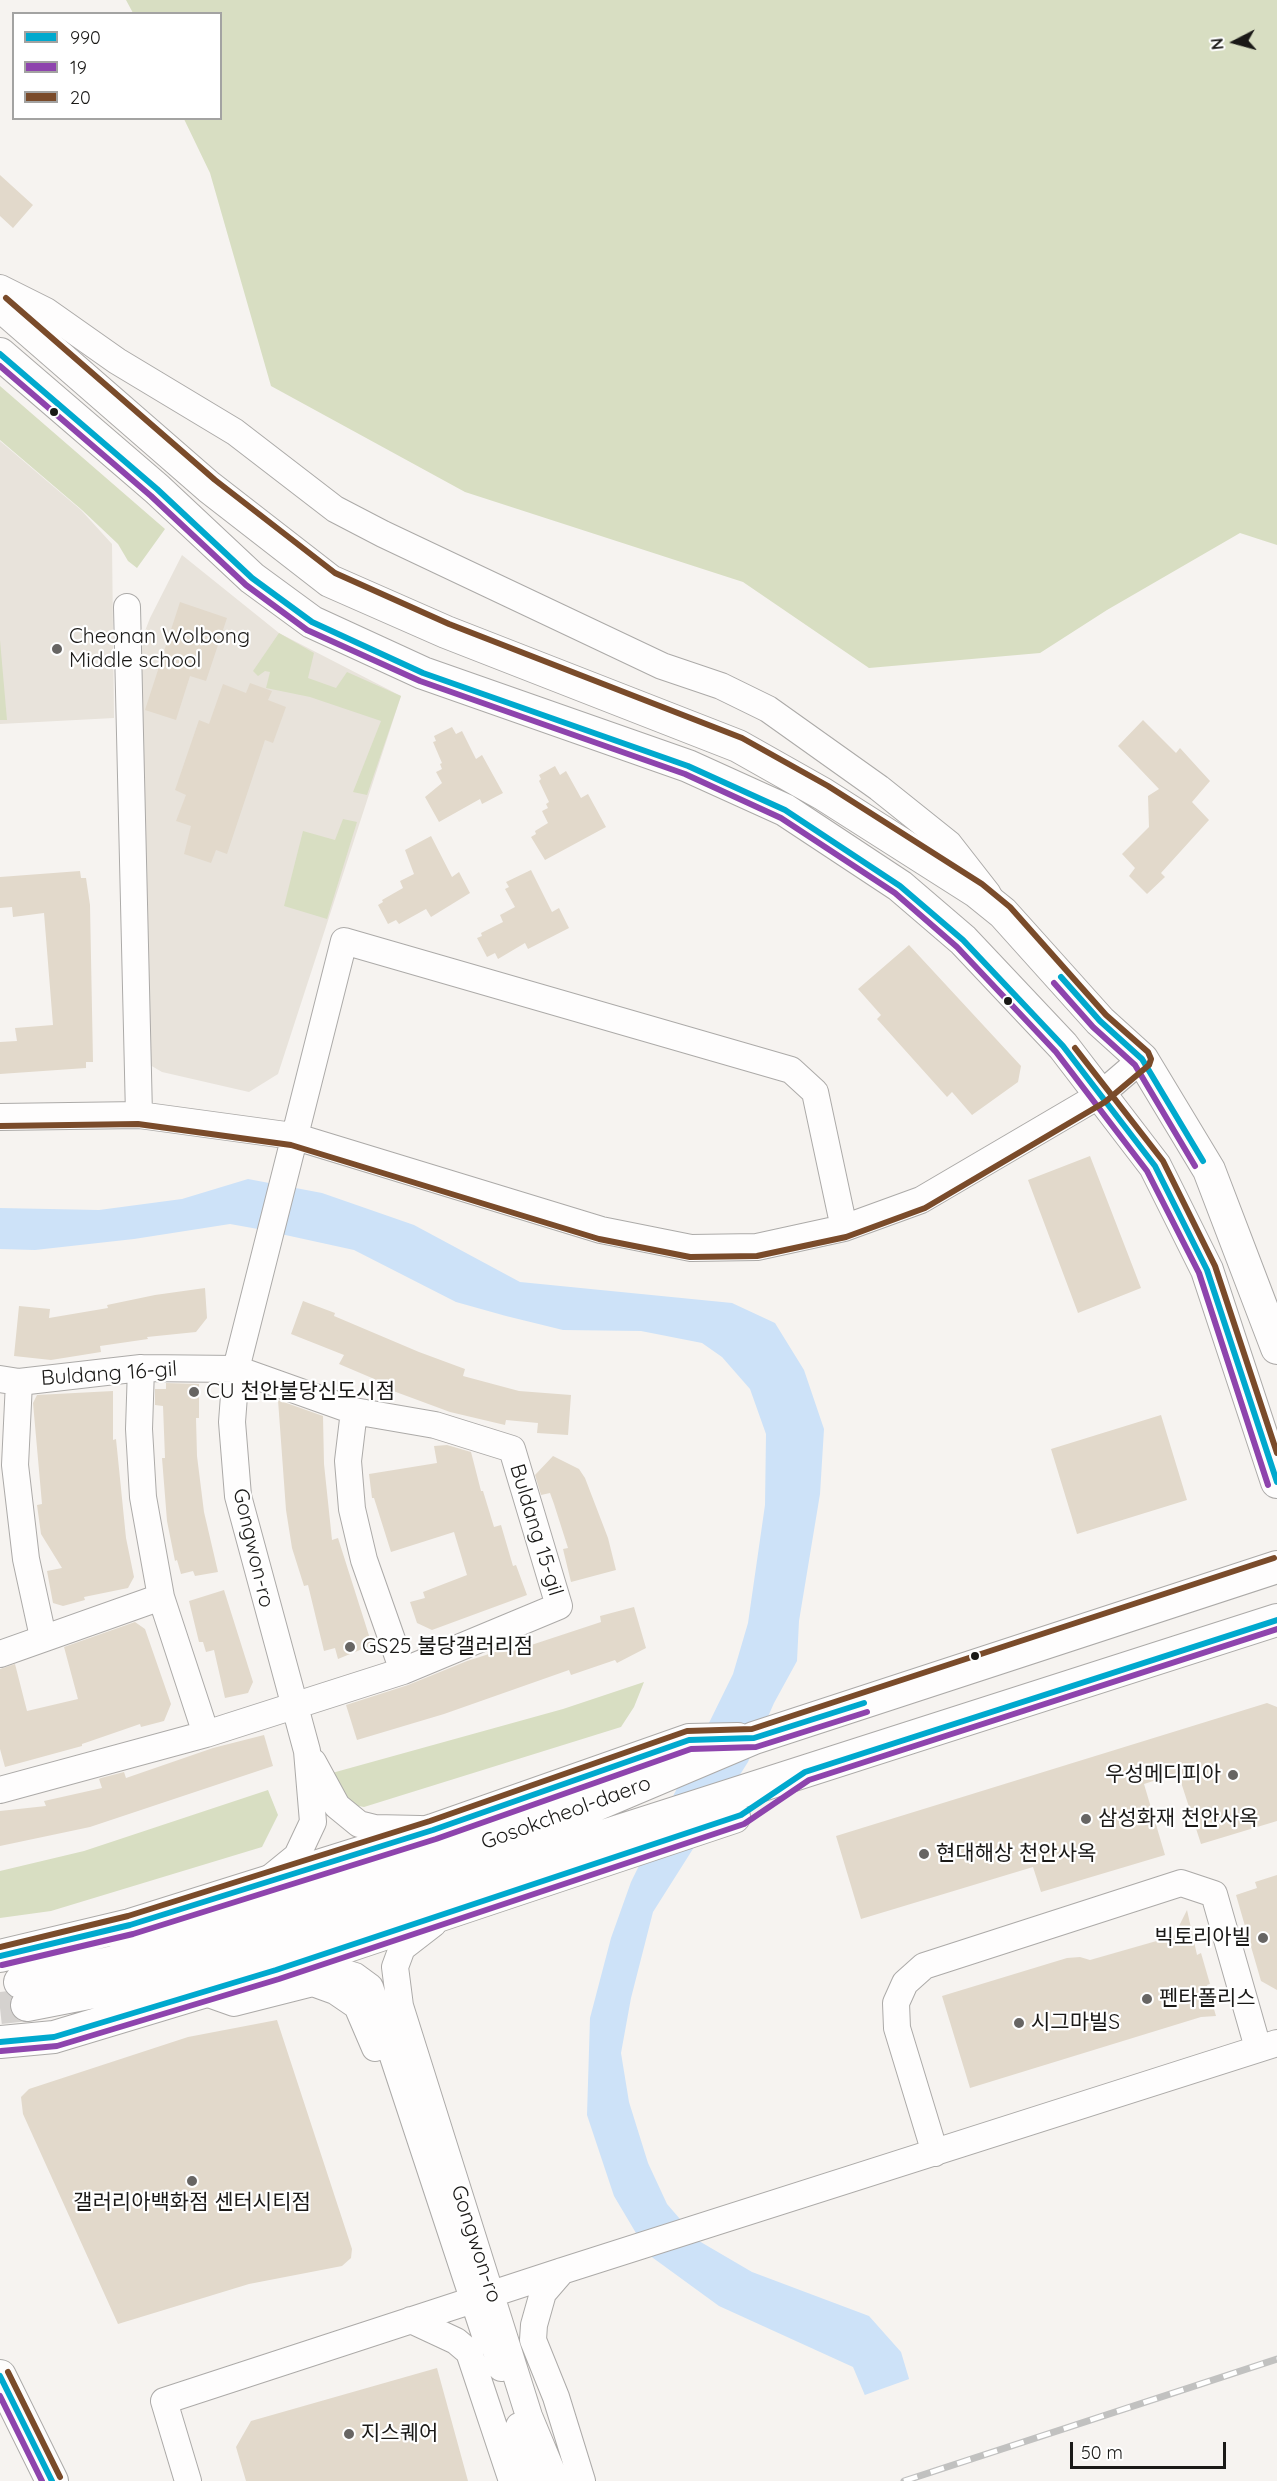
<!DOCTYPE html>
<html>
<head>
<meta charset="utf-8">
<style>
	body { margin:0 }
	#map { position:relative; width:1277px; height:2481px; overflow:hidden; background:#f6f3f0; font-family:Quicksand,sans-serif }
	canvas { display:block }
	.legend { position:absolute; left:12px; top:12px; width:210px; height:108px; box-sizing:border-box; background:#fff; border:2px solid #a3a3a2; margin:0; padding:8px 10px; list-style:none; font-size:18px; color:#1a1917 }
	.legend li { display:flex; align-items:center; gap:12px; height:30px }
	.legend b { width:30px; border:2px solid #a3a3a2 }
	.north { position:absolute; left:1205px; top:12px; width:60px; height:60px; -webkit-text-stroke:4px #fff; paint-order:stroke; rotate:264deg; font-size:16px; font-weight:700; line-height:24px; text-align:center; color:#1a1917 }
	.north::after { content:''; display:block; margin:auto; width:21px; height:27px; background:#1a1917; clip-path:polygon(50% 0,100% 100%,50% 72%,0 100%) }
	.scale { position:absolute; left:1070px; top:2442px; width:156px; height:27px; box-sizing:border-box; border:3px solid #1a1917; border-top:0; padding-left:8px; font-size:18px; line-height:21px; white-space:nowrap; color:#1a1917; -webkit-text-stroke:4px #fff; paint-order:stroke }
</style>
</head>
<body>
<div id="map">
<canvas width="1277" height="2481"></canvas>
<ul class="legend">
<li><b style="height:8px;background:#00a9ce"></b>990</li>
<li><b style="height:8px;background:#8e44ad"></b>19</li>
<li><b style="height:8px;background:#7a4b2a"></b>20</li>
</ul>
<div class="north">N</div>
<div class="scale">50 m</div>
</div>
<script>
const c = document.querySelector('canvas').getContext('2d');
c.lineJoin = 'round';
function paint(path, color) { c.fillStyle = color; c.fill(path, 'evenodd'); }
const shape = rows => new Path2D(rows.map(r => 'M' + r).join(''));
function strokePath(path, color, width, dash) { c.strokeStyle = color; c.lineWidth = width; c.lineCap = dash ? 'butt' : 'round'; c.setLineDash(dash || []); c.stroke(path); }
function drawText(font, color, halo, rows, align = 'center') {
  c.font = font + ' Quicksand,"Noto Sans KR",sans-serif'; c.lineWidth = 4.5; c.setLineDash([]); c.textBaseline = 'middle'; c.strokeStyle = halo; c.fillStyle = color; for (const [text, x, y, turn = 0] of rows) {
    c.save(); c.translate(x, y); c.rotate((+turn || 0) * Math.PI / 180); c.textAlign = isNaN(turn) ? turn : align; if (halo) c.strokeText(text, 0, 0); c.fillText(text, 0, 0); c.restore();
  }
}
paint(shape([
	[0,441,81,510,112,544,114,718,0,724],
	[182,555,279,633,401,696,278,1074,249,1092,162,1072,150,1065,140,644,150,618]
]), '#e8e3db');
paint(shape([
	[126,0,1277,0,1277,545,1240,533,1107,610,1040,653,869,668,743,582,465,492,271,386,210,173,184,119,220,118,220,14,133,13],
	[0,386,165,529,137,568,128,561,118,544,82,510,0,440],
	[279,633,314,653,308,678,336,688,347,672,401,696,367,795,353,792,381,721,310,697,266,688,270,672,265,671,258,676,253,671],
	[0,640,7,720,0,720],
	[343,819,357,822,327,919,284,906,303,831,335,840],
	[644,1682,634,1707,621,1727,364,1807,353,1805,343,1798,332,1773,563,1709],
	[268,1790,278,1815,262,1847,51,1911,0,1918,0,1871,84,1851]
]), '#d8dec2');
paint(shape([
	[248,1179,322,1193,414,1225,520,1282,732,1303,775,1323,804,1370,824,1429,820,1494,799,1621,797,1661,774,1703,748,1762,653,1912,631,1998,621,2053,629,2102,648,2163,667,2204,699,2241,752,2272,869,2316,901,2352,913,2392,869,2405,853,2367,719,2306,649,2255,614,2196,587,2115,590,2018,611,1938,631,1882,733,1674,748,1623,765,1505,766,1434,750,1389,722,1357,702,1343,641,1331,563,1330,506,1316,456,1302,354,1250,258,1229,230,1224,134,1239,35,1250,0,1249,0,1208,99,1210,182,1199]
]), '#cde2f8');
paint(shape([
	[912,2378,934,2481,883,2481,862,2396]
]), '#f6f3f0');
paint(shape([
	[0,175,33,205,13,228,0,216],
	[180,602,227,618,206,681,190,676,176,720,145,710],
	[250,683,272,691,268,700,286,707,273,743,265,740,227,854,216,850,211,863,184,854,191,826,176,821,186,795,175,790,199,720,209,724,223,684,246,693],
	[1143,720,1176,753,1180,748,1210,781,1192,802,1209,820,1161,873,1165,877,1147,894,1129,876,1135,868,1122,854,1149,827,1148,796,1159,789,1118,746],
	[452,727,456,734,462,731,476,759,482,755,503,793,482,804,480,799,439,822,425,797,442,783,436,772,442,769,440,764,442,763,433,742,436,741,434,736],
	[555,766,560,775,566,771,581,798,588,794,606,827,545,860,531,837,536,834,535,831,548,823,542,811,548,808,546,804,549,802,539,781,541,779,539,775],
	[431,836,452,877,459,872,470,893,431,917,426,909,399,924,396,920,388,924,378,905,383,902,382,900,403,888,400,881,414,874,405,850],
	[531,870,552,912,559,908,569,928,528,949,525,943,498,959,495,953,487,957,477,938,482,936,481,933,503,922,500,915,515,907,505,889,509,887,506,882],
	[80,871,81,878,86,878,90,905,93,1062,86,1062,86,1068,0,1074,0,1042,17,1041,15,1028,53,1025,44,913,13,917,12,907,0,908,0,877],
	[909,945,1021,1066,1018,1082,972,1115,952,1092,947,1097,877,1019,881,1015,858,989],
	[1090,1156,1141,1288,1078,1313,1028,1180],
	[205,1288,207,1318,196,1332,147,1337,148,1339,100,1346,101,1352,51,1360,14,1356,19,1306,50,1309,49,1318,108,1308,107,1305,155,1295],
	[303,1301,335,1313,334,1316,419,1352,465,1369,463,1376,519,1391,571,1395,568,1435,537,1433,538,1423,506,1420,505,1425,450,1412,377,1385,379,1381,339,1364,344,1355,291,1334],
	[166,1383,199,1384,199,1418,196,1418,197,1456,204,1512,218,1572,195,1576,193,1571,181,1574,177,1560,175,1561,167,1521,162,1458,165,1458,163,1406,155,1405,155,1389,166,1389],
	[113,1391,113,1440,116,1439,126,1538,134,1577,128,1588,84,1597,85,1600,63,1606,53,1603,47,1571,62,1568,41,1534,37,1505,42,1504,33,1403,37,1395],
	[278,1400,323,1416,324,1464,332,1540,338,1538,372,1645,338,1659,335,1648,324,1651,308,1585,304,1586,292,1548,286,1510],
	[1161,1415,1187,1500,1077,1534,1051,1449],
	[447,1445,471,1452,481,1491,483,1491,494,1527,501,1525,513,1566,516,1565,527,1595,432,1630,417,1623,410,1602,425,1598,423,1592,467,1575,454,1532,391,1552,374,1498,372,1498,369,1474,437,1463,434,1446],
	[553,1456,579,1469,585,1478,608,1538,616,1570,571,1582,563,1549,568,1548,554,1504,550,1493,541,1495,535,1475],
	[224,1590,253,1682,248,1693,225,1698,214,1650,206,1652,203,1642,199,1642,189,1601],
	[634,1607,646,1648,617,1663,615,1660,571,1675,569,1670,444,1714,357,1740,346,1705,408,1685,467,1661,508,1648,510,1652,601,1622,600,1616],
	[135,1622,145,1629,171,1704,164,1721,141,1727,140,1724,82,1744,82,1746,5,1767,0,1749,0,1669,15,1664,27,1711,78,1699,64,1647],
	[1267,1703,1277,1707,1277,1821,1201,1844,1178,1773,1144,1784,1165,1855,1041,1892,1033,1867,861,1919,836,1836],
	[264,1735,273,1766,90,1827,0,1846,0,1811,46,1806,44,1801,102,1788,99,1779,101,1778,124,1772,126,1778,213,1748],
	[1277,1875,1277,1990,1261,1981,1236,1895,1257,1888,1255,1882],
	[1187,1910,1197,1955,1201,1953,1210,1984,1207,1985,1216,2016,1201,2017,970,2088,942,1996,1067,1958,1080,1957,1090,1960,1174,1936],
	[277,2020,352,2249,351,2258,342,2266,249,2284,118,2324,23,2114,21,2097,29,2089,188,2037],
	[437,2368,468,2481,246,2481,236,2447,251,2421]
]), '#e2d9cb');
strokePath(shape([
	[0,2008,27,2005]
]), '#d5d2cf', 32, [32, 16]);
const minor = shape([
	[0,288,46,311,117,361,235,432,335,509,383,534,662,666,721,686,768,709,879,788,949,844,988,894],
	[127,607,139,1115],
	[0,1117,139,1115,293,1136,601,1230,691,1248,757,1247,844,1228,921,1200,1100,1095,1142,1059],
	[141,1368,139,1429,143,1497,161,1597],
	[0,1379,19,1382,141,1368,236,1369,354,1411,435,1425,512,1449,559,1606,403,1671,206,1734,0,1790],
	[19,1382,15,1465,26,1559,43,1637],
	[354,1411,348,1461,352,1509,364,1560,403,1671],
	[0,1654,161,1597,206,1734],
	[313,1762,337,1806,359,1824,375,1828,420,1829],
	[270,1878,297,1856,313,1822,307,1751,238,1496,232,1422,236,1369,344,941,791,1070,815,1092,844,1228],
	[433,1924,402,1948,395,1967,400,2006,529,2416,556,2481],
	[294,1969,314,1967,339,1971,355,1976,370,1987,486,2338,495,2347,501,2368],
	[203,1992,234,2003,313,1983,335,1991,357,2006,375,2048],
	[935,2153,897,2028,896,2003,905,1983,924,1966,1181,1883,1214,1894,1258,2048],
	[562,2271,543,2293,534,2325,533,2340,556,2397,582,2481],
	[411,2320,456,2341,469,2352,512,2481],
	[519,2426,535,2481],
	[188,2481,164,2401,562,2271,1277,2043]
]);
const major = shape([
	[0,305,209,487,330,581,446,632,738,746,823,794,977,892,1003,913,1100,1021,1142,1059,1209,1170,1277,1348],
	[0,354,157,489,252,578,312,622,423,673,688,766,785,810,900,886,963,940,1063,1046,1155,1166,1207,1270,1277,1482],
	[0,1956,130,1925,433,1830,689,1740,738,1739],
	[20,1982,110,1963,450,1855,586,1809,754,1738,1277,1567],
	[27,2005,114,1988,569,1847,1277,1620],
	[0,2042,54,2037,276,1970,734,1817],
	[0,2376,52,2481]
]);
strokePath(minor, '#acaaa8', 28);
strokePath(major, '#acaaa8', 34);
strokePath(minor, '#fefdfd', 26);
strokePath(major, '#fefdfd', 32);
const rail = shape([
	[904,2481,1277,2359]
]);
strokePath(rail, '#c1c1c0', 7);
strokePath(rail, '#fff', 4.5, [14]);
strokePath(shape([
	[0,354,157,489,252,578,312,622,423,673,688,766,785,810,900,886,963,940,1063,1046,1155,1166,1207,1270,1277,1482],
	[1061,977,1100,1021,1142,1059,1203,1161],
	[0,1956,130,1925,433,1830,689,1740,754,1738,864,1703],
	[0,2042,54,2037,276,1970,741,1815,805,1772,1277,1620],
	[0,2376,52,2481]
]), '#00a9ce', 6);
strokePath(shape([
	[0,366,151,496,246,585,307,630,420,681,685,774,781,818,895,893,957,947,1056,1052,1147,1171,1199,1273,1268,1485],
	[1054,983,1093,1027,1135,1065,1195,1166],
	[2,1965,133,1934,436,1839,691,1749,756,1747,867,1712],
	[1,2051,57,2046,279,1979,744,1824,809,1780,1277,1629],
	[0,2396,42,2481]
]), '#8e44ad', 6);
strokePath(shape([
	[1075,1048,1163,1161,1215,1266,1277,1453],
	[0,1126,138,1124,291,1145,599,1239,690,1257,757,1256,846,1237,925,1208,1105,1102,1149,1065,1151,1059,1148,1052,1106,1015,1010,907,982,884,828,786,742,738,449,624,335,573,215,480,6,298],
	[0,1947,128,1916,430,1821,687,1731,752,1729,1274,1558],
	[8,2372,60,2477]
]), '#7a4b2a', 6);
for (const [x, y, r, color] of [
	[54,412,5,"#1a1917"],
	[57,649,6,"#676563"],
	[1008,1001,5,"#1a1917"],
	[194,1392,6,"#676563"],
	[350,1647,6,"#676563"],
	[975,1656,5,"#1a1917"],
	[1233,1775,6,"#676563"],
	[1086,1819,6,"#676563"],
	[924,1854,6,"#676563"],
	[1263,1938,6,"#676563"],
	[1147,1999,6,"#676563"],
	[1019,2023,6,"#676563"],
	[192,2181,6,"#676563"],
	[349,2434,6,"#676563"]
]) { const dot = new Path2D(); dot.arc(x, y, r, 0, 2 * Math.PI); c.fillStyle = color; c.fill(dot); strokePath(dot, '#fff', 2); }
drawText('21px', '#1a1917', '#fff', [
	["Cheonan Wolbong",69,637],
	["Middle school",69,661],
	["CU 천안불당신도시점",206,1392],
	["GS25 불당갤러리점",362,1647],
	["우성메디피아",1221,1775,"right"],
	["삼성화재 천안사옥",1098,1819],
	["현대해상 천안사옥",936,1854],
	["빅토리아빌",1251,1938,"right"],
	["펜타폴리스",1159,1999],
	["시그마빌S",1031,2023],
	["갤러리아백화점 센터시티점",192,2203,"center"],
	["지스퀘어",361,2434]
], 'left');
drawText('21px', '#1a1917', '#fff', [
	["Buldang 16-gil",109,1374,-4],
	["Buldang 15-gil",536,1530,73],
	["Gongwon-ro",253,1548,77],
	["Gosokcheol-daero",566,1813,-20],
	["Gongwon-ro",476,2244,72]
]);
</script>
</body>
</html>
